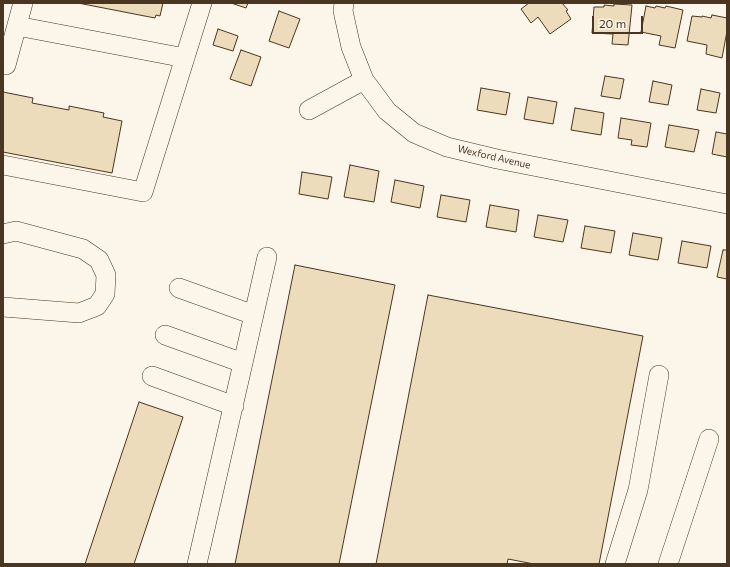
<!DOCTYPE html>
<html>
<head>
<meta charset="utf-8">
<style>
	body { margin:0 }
	#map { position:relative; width:730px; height:567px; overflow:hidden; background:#fbf6e9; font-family:Commissioner,sans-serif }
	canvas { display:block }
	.frame { position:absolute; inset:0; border:4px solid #4a3520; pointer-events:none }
	.scale { position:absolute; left:592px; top:16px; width:51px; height:18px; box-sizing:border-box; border:2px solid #4a3520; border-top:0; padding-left:5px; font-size:12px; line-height:14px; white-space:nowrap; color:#4a3520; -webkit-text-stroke:3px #fbf6e9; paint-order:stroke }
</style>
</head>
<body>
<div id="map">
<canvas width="730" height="567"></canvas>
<div class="frame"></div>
<div class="scale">20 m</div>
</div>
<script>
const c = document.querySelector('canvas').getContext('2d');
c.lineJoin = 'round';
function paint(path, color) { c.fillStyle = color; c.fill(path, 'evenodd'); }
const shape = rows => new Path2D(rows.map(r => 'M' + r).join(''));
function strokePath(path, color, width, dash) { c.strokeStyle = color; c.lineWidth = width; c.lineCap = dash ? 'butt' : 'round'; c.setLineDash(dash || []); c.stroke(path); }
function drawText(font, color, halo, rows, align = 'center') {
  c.font = font + ' Commissioner,sans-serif'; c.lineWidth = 3; c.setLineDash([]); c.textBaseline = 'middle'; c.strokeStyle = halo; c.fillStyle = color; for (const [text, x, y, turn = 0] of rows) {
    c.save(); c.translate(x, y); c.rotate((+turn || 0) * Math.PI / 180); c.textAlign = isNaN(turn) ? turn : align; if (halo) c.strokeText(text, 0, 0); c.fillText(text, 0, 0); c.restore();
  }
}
const building = shape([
	[78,3,163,3,160,16,156,15,155,18,78,3],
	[231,3,248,3,246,8,231,3],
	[529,3,562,3,568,10,566,11,571,19,550,34,538,17,531,23,521,9,529,3],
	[614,4,632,5,628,45,612,44,613,34,592,33,594,7,604,7,604,5,614,6,614,4],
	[646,6,655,8,656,6,665,8,666,6,683,10,675,48,659,45,661,36,641,32,646,6],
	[279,11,300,19,289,48,269,41,279,11],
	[712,15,727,18,727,31,722,58,706,54,707,45,687,41,692,16,702,17,702,16,711,18,712,15],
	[218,29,238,36,233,51,213,45,218,29],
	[241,50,261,57,251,86,230,79,241,50],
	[605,76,624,79,620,99,601,96,605,76],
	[653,81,672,85,668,105,649,102,653,81],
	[481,88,510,93,506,115,477,110,481,88],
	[701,89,720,93,716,113,697,110,701,89],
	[3,92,33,98,32,103,69,110,69,106,104,113,103,117,122,121,112,173,3,152,3,92],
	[528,97,557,102,553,124,524,119,528,97],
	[575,108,604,113,601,135,571,130,575,108],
	[621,118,651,123,647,147,631,145,632,140,618,138,621,118],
	[669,125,699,130,694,152,665,147,669,125],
	[716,132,727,134,727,157,712,154,716,132],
	[350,165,379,171,374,202,344,197,350,165],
	[302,172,332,177,328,199,299,194,302,172],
	[395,180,424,186,420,208,391,202,395,180],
	[441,195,470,200,466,222,437,217,441,195],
	[490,205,519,210,516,232,486,227,490,205],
	[538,215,568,220,563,242,534,237,538,215],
	[585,226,615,231,611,253,581,248,585,226],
	[633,233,662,238,658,260,629,255,633,233],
	[682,241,711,246,707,268,678,263,682,241],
	[723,250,727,250,727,279,717,277,723,250],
	[295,265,395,285,339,564,235,564,295,265],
	[428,295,643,336,599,564,534,564,508,559,507,564,376,564,428,295],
	[139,402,183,417,134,564,85,564,139,402]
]);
paint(building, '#ecdcbc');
strokePath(building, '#4a3520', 1);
const minor = shape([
	[344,3,343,11,351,47,364,80,387,111,414,133,447,147,497,159,727,204],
	[17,26,185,58],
	[3,65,6,65,23,3],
	[309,110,364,80],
	[3,165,143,192,202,3],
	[3,234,16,231,83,249,99,260,106,275,105,294,97,306,79,313,3,307],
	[179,288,254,315],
	[165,335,243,363],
	[152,376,234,406],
	[197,564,243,363,267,257],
	[615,564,638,490,659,375],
	[668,564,709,439]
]);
strokePath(minor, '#4a3520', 20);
strokePath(minor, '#fbf6e9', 19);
drawText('10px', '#4a3520', '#fbf6e9', [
	["Wexford Avenue",494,157,13]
]);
</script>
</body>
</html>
